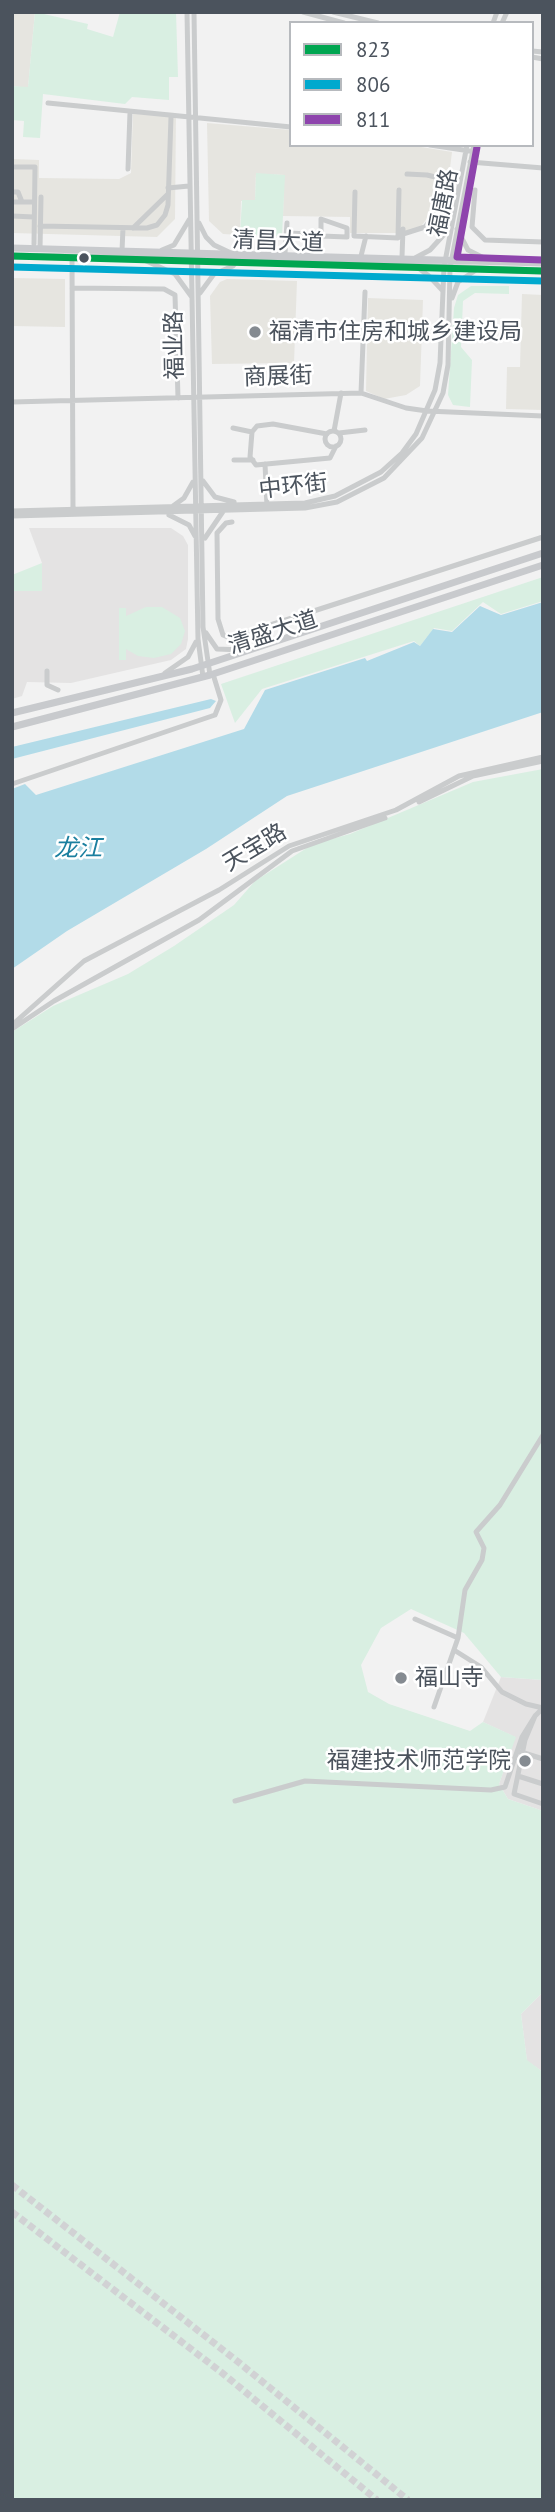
<!DOCTYPE html>
<html>
<head>
<meta charset="utf-8">
<style>
	body { margin:0 }
	#map { position:relative; width:555px; height:2512px; overflow:hidden; background:#f2f2f2; font-family:"PT Sans",sans-serif }
	canvas { display:block }
	.frame { position:absolute; inset:0; border:14px solid #4b535d; pointer-events:none }
	.legend { position:absolute; left:289px; top:21px; width:245px; height:126px; box-sizing:border-box; background:#fff; border:2px solid #b7babe; margin:0; padding:9px 12px; list-style:none; font-size:21px; color:#4b535d }
	.legend li { display:flex; align-items:center; gap:14px; height:35px }
	.legend b { width:35px; border:2px solid #b7babe }
</style>
</head>
<body>
<div id="map">
<canvas width="555" height="2512"></canvas>
<div class="frame"></div>
<ul class="legend">
<li><b style="height:9px;background:#00a651"></b>823</li>
<li><b style="height:9px;background:#00a9ce"></b>806</li>
<li><b style="height:9px;background:#8e44ad"></b>811</li>
</ul>
</div>
<script>
const c = document.querySelector('canvas').getContext('2d');
c.lineJoin = 'round';
function paint(path, color) { c.fillStyle = color; c.fill(path, 'evenodd'); }
const shape = rows => new Path2D(rows.map(r => 'M' + r).join(''));
function strokePath(path, color, width, dash) { c.strokeStyle = color; c.lineWidth = width; c.lineCap = dash ? 'butt' : 'round'; c.setLineDash(dash || []); c.stroke(path); }
function drawText(font, color, halo, rows, align = 'center') {
  c.font = font + ' "PT Sans","Noto Sans SC",sans-serif'; c.lineWidth = 5; c.setLineDash([]); c.textBaseline = 'middle'; c.strokeStyle = halo; c.fillStyle = color; for (const [text, x, y, turn = 0] of rows) {
    c.save(); c.translate(x, y); c.rotate((+turn || 0) * Math.PI / 180); c.textAlign = isNaN(turn) ? turn : align; if (halo) c.strokeText(text, 0, 0); c.fillText(text, 0, 0); c.restore();
  }
}
paint(shape([
	[12,12,35,12,28,88,12,86],
	[133,111,176,113,175,219,157,237,12,233,12,159,39,160,39,178,119,179,131,173],
	[207,123,291,130,291,145,409,145,452,152,448,184,436,183,435,207,420,228,401,233,350,233,350,217,283,216,284,175,256,174,255,201,241,201,240,235,223,234,209,221],
	[12,278,65,279,65,327,12,326],
	[227,279,297,281,294,363,212,364,210,296,220,282],
	[522,294,543,295,543,410,506,409,507,367,520,367],
	[368,298,423,300,420,386,406,395,384,399,366,391]
]), '#e6e5e0');
paint(shape([
	[29,528,171,528,183,536,188,545,188,639,186,649,171,660,71,683,27,682,22,696,12,699,12,591,42,591,42,563],
	[501,1677,543,1680,543,1811,508,1799,499,1784,515,1737,483,1722],
	[543,1992,543,2072,527,2061,521,2014]
]), '#e4e3e3');
paint(shape([
	[35,12,88,24,87,29,113,37,120,12,176,12,178,77,169,77,169,100,132,97,125,104,43,94,40,138,23,137,24,121,12,120,12,86,28,87],
	[256,173,285,175,282,236,240,235,242,200,255,200],
	[471,286,509,286,509,294,475,293,463,301,461,347,472,360,470,407,453,405,448,395,454,308,458,295],
	[42,563,42,591,12,591,12,575],
	[543,577,543,601,501,614,483,602,452,631,434,628,420,646,414,641,262,689,235,723,221,684],
	[146,607,162,607,180,618,185,631,181,644,171,654,154,658,138,656,126,649,126,660,119,660,119,608,126,608,126,616],
	[543,769,543,1680,501,1677,464,1633,411,1609,381,1628,361,1665,368,1692,389,1704,470,1731,483,1722,516,1737,499,1784,508,1799,543,1811,543,1992,521,2014,527,2060,543,2072,543,2500,12,2500,12,1032,53,1006,128,974,174,946,234,905,255,881,313,844,350,834,473,782]
]), '#d9efe2');
paint(shape([
	[543,602,543,712,287,796,206,849,67,931,12,969,12,789,25,784,36,795,244,729,265,690,365,658,367,661,414,642,420,646,433,629,452,632,480,606,501,615],
	[211,699,216,701,210,708,12,759,12,747]
]), '#b2dbe8');
strokePath(shape([
	[12,2185,237,2361,408,2500],
	[12,2212,221,2372,377,2500]
]), '#d1d2d4', 7, [7, 3.5]);
strokePath(shape([
	[187,12,198,639,203,677],
	[194,12,203,627,210,675],
	[303,12,344,23],
	[333,12,378,23],
	[493,23,497,12],
	[502,23,507,12],
	[532,51,543,52],
	[532,57,543,59],
	[48,103,291,127],
	[430,145,470,151],
	[470,162,543,168],
	[12,167,35,167,34,244],
	[128,169,130,112],
	[407,174,427,175,460,183],
	[168,188,189,186],
	[475,190,472,227,485,240,543,242],
	[12,192,18,192,22,202],
	[355,192,354,236,398,238,399,190],
	[12,202,34,202],
	[12,216,34,217],
	[199,223,206,237,214,245,231,253],
	[40,226,147,228,157,225,165,215,168,205,171,117],
	[133,228,168,194],
	[457,229,468,250,488,260],
	[287,233,311,234],
	[403,234,425,227,432,218,443,179],
	[40,249,41,197],
	[162,250,174,245,189,220],
	[320,250,321,236,321,219,347,228,347,237,321,236],
	[122,251,123,228],
	[285,253,287,223],
	[361,256,366,236],
	[402,257,403,229],
	[72,258,73,510],
	[415,258,430,250,449,229],
	[142,259,175,274,191,296],
	[417,267,429,276,443,291],
	[72,288,164,289,175,295,178,398],
	[200,293,214,274,233,266,238,260],
	[452,298,458,282,476,270],
	[361,393,365,292],
	[12,402,361,393,406,408,427,411,543,416],
	[233,428,252,432],
	[334,431,341,393],
	'325 439a8 8 0 1 1 16 0a8 8 0 1 1-16 0Z',
	[339,433,365,430],
	[327,434,273,424,257,426,252,432,250,457,256,465,330,458,336,446],
	[234,460,253,460],
	[265,464,267,507],
	[203,481,215,497,234,502],
	[173,506,184,498,193,482],
	[12,511,305,503,335,496,381,472,402,453,416,434,435,390,440,363,444,267,467,145],
	[169,515,189,525,195,536],
	[12,516,305,508,337,502,384,478,422,438,443,393,448,365,450,268,474,145],
	[232,522,226,523,217,533,218,619,223,635,230,638,543,537],
	[205,538,224,510],
	[206,633,217,649,243,650],
	[47,671,47,685,58,690],
	[165,673,188,657,196,642],
	[12,784,215,715,221,700,213,674],
	[419,802,473,776,543,761],
	[12,1025,84,961,219,890,289,846,396,810,459,776,543,757],
	[12,1029,54,1001,199,920,292,851,385,818],
	[415,1619,458,1638,434,1707],
	[458,1638,465,1590,482,1560,484,1548,476,1532,500,1505,543,1435],
	[454,1650,481,1667,502,1692,526,1704,543,1708],
	[543,1708,535,1716,525,1740,514,1794,543,1804],
	[521,1752,543,1759],
	[518,1776,543,1784],
	[235,1801,305,1781,491,1790,505,1787,522,1737,535,1716]
]), '#cacccd', 5);
strokePath(shape([
	[12,248,543,263],
	[12,256,238,260,543,271],
	[12,713,192,669,543,553],
	[12,727,210,675,543,565]
]), '#c8cacd', 7);
strokePath(shape([
	[12,256,543,271]
]), '#00a651', 7);
strokePath(shape([
	[12,267,543,281]
]), '#00a9ce', 7);
strokePath(shape([
	[477,147,457,257,543,260]
]), '#8e44ad', 7);
for (const [x, y, r, color] of [
	[84,258,6,"#4b535d"],
	[255,332,7,"#858b91"],
	[401,1678,7,"#858b91"],
	[525,1761,7,"#858b91"]
]) { const dot = new Path2D(); dot.arc(x, y, r, 0, 2 * Math.PI); c.fillStyle = color; c.fill(dot); strokePath(dot, '#fff', 2.5); }
drawText('23px', '#4b535d', '#fff', [
	["福唐路",444,203,-79],
	["清昌大道",278,242,2],
	["福业路",175,345,-91],
	["商展街",278,377,-2],
	["中环街",293,487,-6],
	["清盛大道",273,633,-18],
	["天宝路",255,848,-31]
]);
drawText('23px', '#4b535d', '#fff', [
	["福清市住房和城乡建设局",269,332],
	["福山寺",415,1678],
	["福建技术师范学院",511,1761,"right"]
], 'left');
drawText('italic 24px', '#1b7f9f', '#fff', [
	["龙江",78,849]
]);
</script>
</body>
</html>
